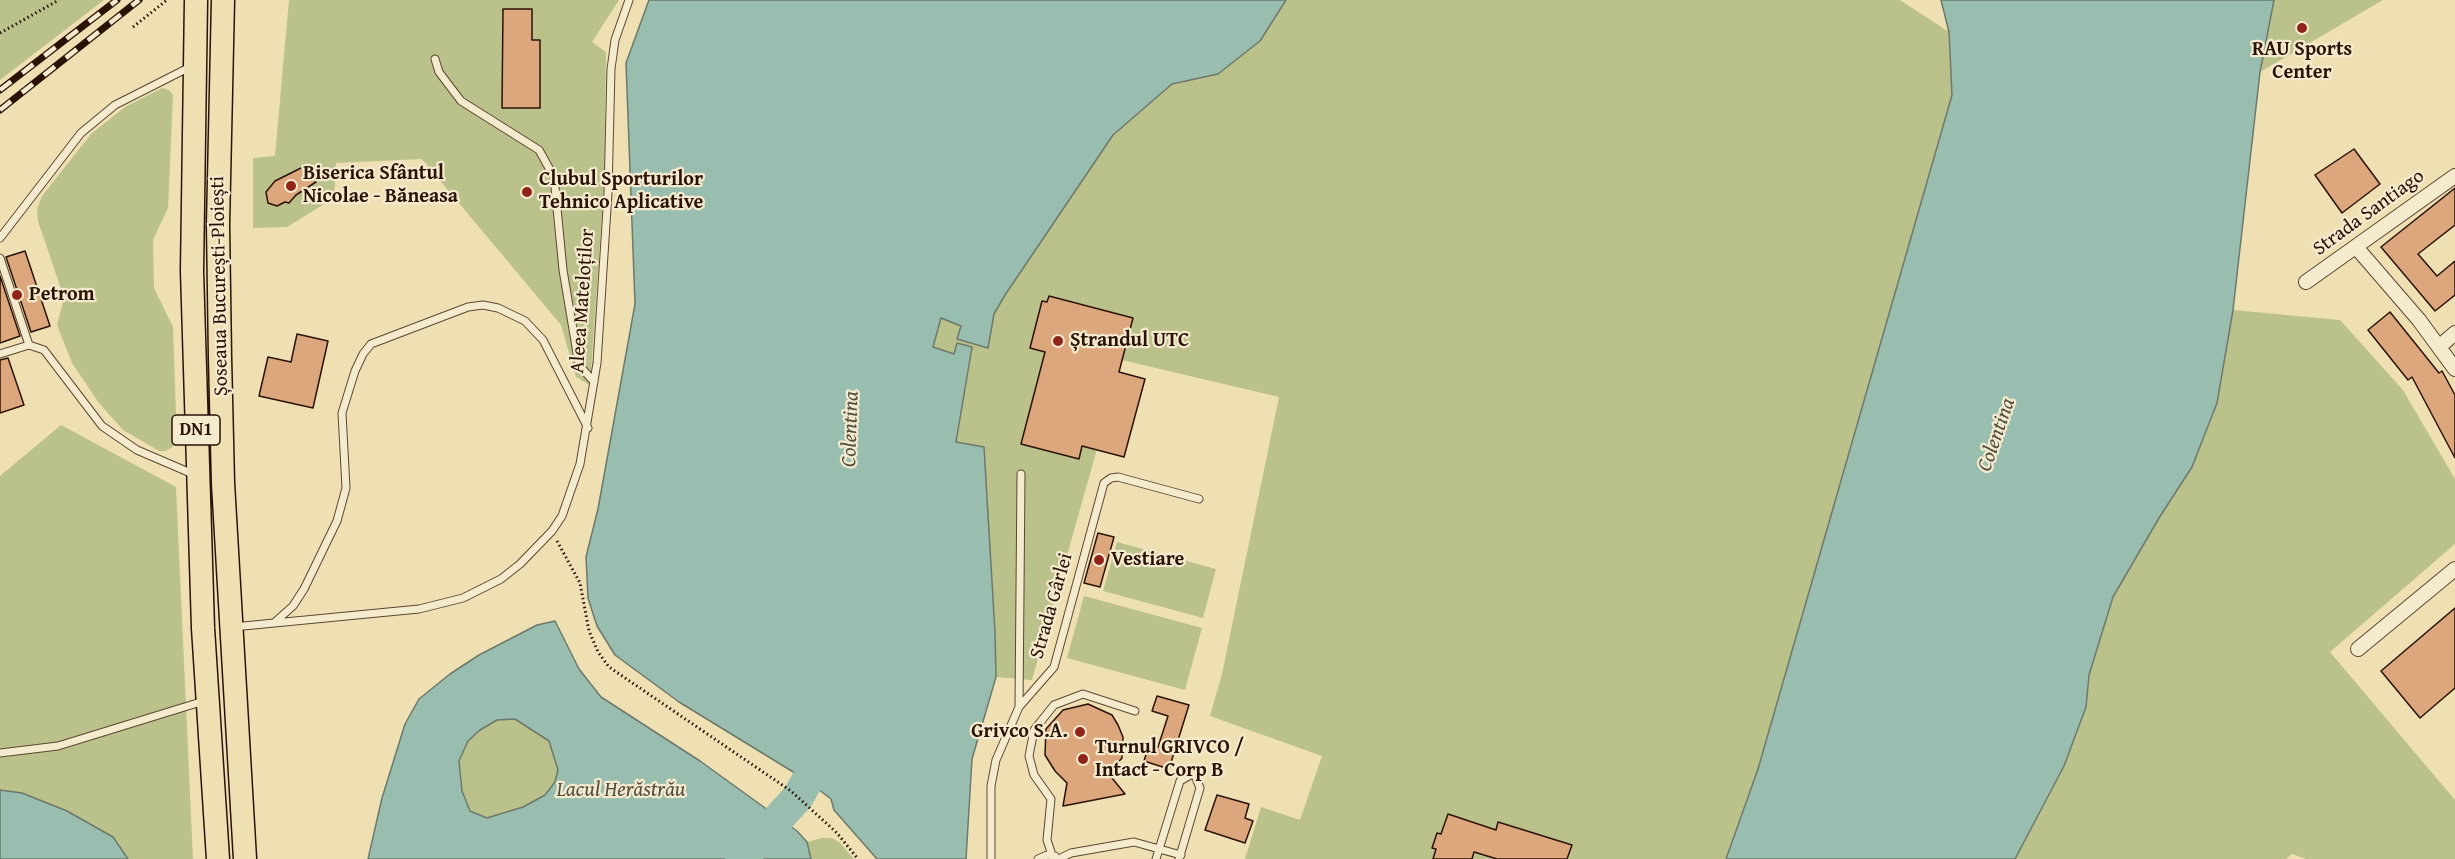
<!DOCTYPE html>
<html>
<head>
<meta charset="utf-8">
<style>
	body { margin:0 }
	canvas { display:block; background:#eee0b3 }
</style>
</head>
<body>
<canvas width="2455" height="859"></canvas>
<script>
const c = document.querySelector('canvas').getContext('2d');
c.lineJoin = 'round';
function paint(path, color) { c.fillStyle = color; c.fill(path, 'evenodd'); }
const shape = rows => new Path2D(rows.map(r => 'M' + r).join(''));
function strokePath(path, color, width, dash) { c.strokeStyle = color; c.lineWidth = width; c.lineCap = dash ? 'butt' : 'round'; c.setLineDash(dash || []); c.stroke(path); }
function drawText(font, color, halo, rows, align = 'center') {
  c.font = font + ' "Gentium Book Plus",serif'; c.lineWidth = 4.5; c.setLineDash([]); c.textBaseline = 'middle'; c.strokeStyle = halo; c.fillStyle = color; for (const [text, x, y, turn = 0] of rows) {
    c.save(); c.translate(x, y); c.rotate((+turn || 0) * Math.PI / 180); c.textAlign = isNaN(turn) ? turn : align; if (halo) c.strokeText(text, 0, 0); c.fillText(text, 0, 0); c.restore();
  }
}
paint(shape([
	[0,0,104,0,0,80],
	[289,0,619,0,592,42,606,52,604,185,590,385,576,377,561,325,422,159,336,163,334,198,287,227,253,228,253,158,275,156],
	[1286,0,1900,0,1949,32,1952,95,1758,769,1726,859,1245,859,1261,807,1300,820,1322,756,1210,716,1222,674,1279,397,1122,360,1032,680,996,677,984,448,956,442,972,347,954,354,933,347,941,318,961,326,957,338,988,347,994,314,1005,295,1113,135,1172,84,1218,74,1260,41],
	[2274,0,2383,0,2260,72],
	[162,88,169,90,173,95,168,208,153,240,154,288,173,327,177,444,166,451,159,451,123,430,99,403,72,363,57,325,64,298,38,221,37,209,42,196,91,134,125,107],
	[2233,310,2340,320,2403,390,2455,479,2455,544,2330,652,2455,800,2455,859,2306,859,2292,854,2286,859,2015,859,2064,766,2086,707,2089,675,2113,597,2159,518,2192,467,2217,403],
	[61,425,176,487,193,859,128,859,113,837,22,793,0,790,0,476],
	[1117,542,1216,569,1203,618,1103,591],
	[1084,596,1202,628,1185,690,1067,658],
	[515,719,549,741,558,769,555,782,545,795,523,807,487,818,470,811,462,791,459,762,468,740,480,730,497,720],
	[822,838,832,838,840,843,854,859,811,859,807,842]
]), '#bbc18a');
const water = shape([
	[649,0,1286,0,1260,41,1218,74,1172,84,1113,135,1005,295,994,314,988,348,957,339,961,326,941,318,933,347,954,354,957,343,972,347,956,442,984,447,995,632,996,677,972,759,966,859,877,859,834,810,831,799,818,789,814,792,802,782,803,778,679,702,615,655,597,626,588,598,586,557,598,509,635,304,626,63,649,0],
	[1941,0,2274,0,2260,72,2233,310,2217,403,2192,467,2159,518,2113,597,2089,675,2086,707,2064,766,2015,859,1726,859,1758,769,1952,95,1949,32,1941,0],
	[555,621,579,669,601,697,700,761,797,831,807,842,811,859,368,859,382,798,405,724,419,699,450,674,479,655,537,625,555,621],
	[515,719,549,741,558,770,555,782,545,795,523,807,487,818,470,811,462,791,459,761,468,741,480,730,497,720,515,719],
	[0,790,22,793,67,811,113,837,128,859,0,859,0,790]
]);
paint(water, '#99bdaf');
strokePath(water, '#6d796c', 1.5);
strokePath(shape([
	[741,859,798,797,826,747]
]), '#99bdaf', 32);
const building = shape([
	[503,9,532,9,532,40,540,40,540,108,502,108,503,9],
	[2354,149,2380,184,2342,213,2315,175,2354,149],
	[305,166,316,182,296,195,289,203,285,202,277,206,268,203,266,192,275,181,305,166],
	[2455,188,2455,225,2418,254,2437,276,2455,261,2455,295,2435,311,2381,247,2455,188],
	[25,251,50,326,31,332,6,257,25,251],
	[0,276,20,336,0,343,0,276],
	[1049,296,1133,318,1119,372,1145,379,1124,457,1082,446,1079,459,1021,444,1045,352,1030,348,1042,301,1047,302,1049,296],
	[2390,312,2439,373,2442,371,2455,395,2455,458,2412,377,2408,380,2368,330,2390,312],
	[297,334,328,341,313,408,259,396,268,357,291,362,297,334],
	[8,358,24,405,0,413,0,360,8,358],
	[1098,533,1114,537,1100,587,1084,583,1098,533],
	[2455,608,2455,688,2420,718,2381,671,2455,608],
	[1157,696,1189,705,1169,769,1144,761,1149,745,1158,747,1168,716,1152,711,1157,696],
	[1088,704,1112,715,1118,725,1123,737,1122,758,1108,773,1125,794,1063,806,1067,783,1055,771,1045,755,1046,729,1063,710,1088,704],
	[1217,795,1249,804,1245,818,1253,821,1245,843,1205,830,1217,795],
	[1448,814,1496,830,1498,822,1572,845,1567,859,1497,859,1474,852,1472,859,1433,859,1436,849,1432,848,1437,833,1441,834,1448,814]
]);
paint(building, '#dca77d');
strokePath(building, '#2b1207', 1.5);
const lane = shape([
	[435,59,439,72,461,101,539,150,554,177,563,270,579,365,594,382],
	[0,238,81,133,115,105,192,66],
	[0,258,29,345],
	[0,354,29,345,44,350,102,426,137,450,193,474],
	[275,622,293,606,304,589,337,521,346,488,342,413,355,371,363,354,371,344,468,307,483,305,498,308,525,321,543,340,588,428],
	[233,627,419,609,463,598,501,579,520,564,552,531,562,516,580,464,597,363,608,193,611,69,615,40,629,0],
	[1019,707,1021,474],
	[0,753,58,746,204,701],
	[1052,855,1047,840,1051,799,1034,775,1029,756,1034,730,1054,705,1083,694,1135,711],
	[1061,858,1071,853,1134,842,1181,855],
	[991,859,991,786,996,760,1019,707,1054,667,1104,483,1111,478,1118,477,1199,499],
	[1038,859,1047,855,1055,856],
	[1156,859,1180,781,1194,773,1200,788,1179,859]
]);
const street = shape([
	[2356,247,2419,320,2455,369],
	[2306,282,2455,176],
	[2439,347,2455,333],
	[2358,649,2455,569]
]);
const primary = shape([
	[196,0,192,271,203,628,218,859],
	[223,0,218,225,220,357,223,483,245,859]
]);
strokePath(lane, '#5c4632', 9);
strokePath(street, '#5c4632', 16);
strokePath(primary, '#2b1207', 25);
strokePath(shape([
	[133,27,167,0],
	[0,33,59,0],
	[557,541,580,583,589,631,598,652,609,667,791,791,837,833,858,859]
]), '#2b1207', 3, [1.5, 3]);
strokePath(lane, '#f4ebce', 7);
strokePath(street, '#f4ebce', 14);
strokePath(primary, '#eee0b3', 22);
const rail = shape([
	[0,90,117,0],
	[0,110,139,0]
]);
strokePath(rail, '#2b1207', 7);
strokePath(rail, '#f4ebce', 4.5, [14]);
for (const [x, y, r, color] of [
	[2302,28,6,"#8f2418"],
	[291,186,6,"#8f2418"],
	[527,192,6,"#8f2418"],
	[17,295,6,"#8f2418"],
	[1058,341,6,"#8f2418"],
	[1099,560,6,"#8f2418"],
	[1080,732,6,"#8f2418"],
	[1083,759,6,"#8f2418"]
]) { const dot = new Path2D(); dot.arc(x, y, r, 0, 2 * Math.PI); c.fillStyle = color; c.fill(dot); strokePath(dot, '#f4ebce', 2); }
for (const [x, y, w] of [
	[196,430,48]
]) { const box = new Path2D(); box.roundRect(x - w / 2, y - 15, w, 30, 4.5); c.fillStyle = '#f4ebce'; c.fill(box); strokePath(box, '#2b1207', 1.5); }
drawText('bold 18px', '#2b1207', null, [
	["DN1",196,430]
]);
drawText('bold 20px', '#2b1207', '#f4ebce', [
	["RAU Sports",2302,50,"center"],
	["Center",2302,73,"center"],
	["Biserica Sfântul",303,174],
	["Nicolae - Băneasa",303,197],
	["Clubul Sporturilor",539,180],
	["Tehnico Aplicative",539,203],
	["Petrom",29,295],
	["Ștrandul UTC",1070,341],
	["Vestiare",1111,560],
	["Grivco S.A.",1068,732,"right"],
	["Turnul GRIVCO /",1095,748],
	["Intact - Corp B",1095,771]
], 'left');
drawText('20px', '#2b1207', '#f4ebce', [
	["Strada Santiago",2369,213,-36],
	["Șoseaua București-Ploiești",220,286,-91],
	["Aleea Mateloților",583,301,-86],
	["Strada Gârlei",1052,606,-74]
]);
drawText('italic 21px', '#524e42', '#f4ebce', [
	["Colentina",851,429,-88],
	["Colentina",1997,435,-71],
	["Lacul Herăstrău",621,791]
]);
</script>
</body>
</html>
